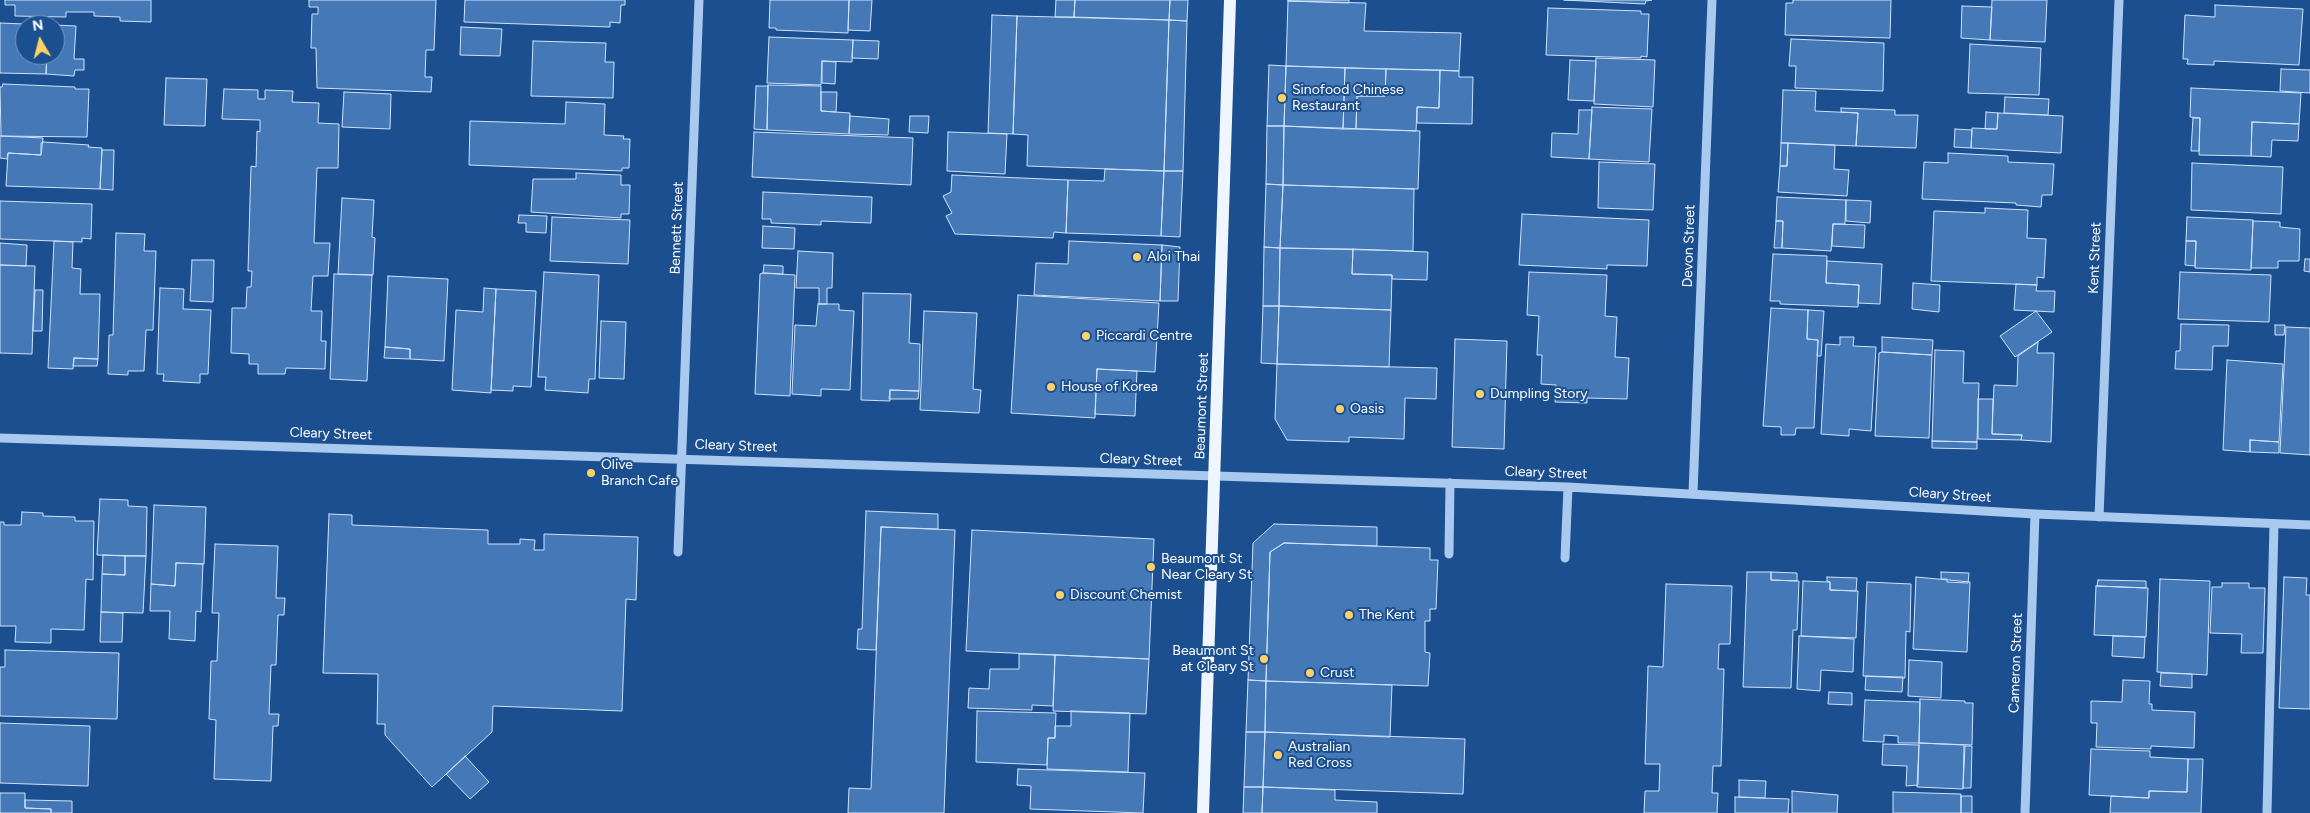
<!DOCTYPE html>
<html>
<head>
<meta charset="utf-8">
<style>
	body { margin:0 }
	#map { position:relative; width:2310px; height:813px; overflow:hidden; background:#1b4f8f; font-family:Figtree,sans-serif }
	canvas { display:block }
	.north { position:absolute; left:15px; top:15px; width:50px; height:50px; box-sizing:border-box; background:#1b4f8f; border:1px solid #7695bc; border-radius:50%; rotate:352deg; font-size:14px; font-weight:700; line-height:20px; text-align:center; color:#fff }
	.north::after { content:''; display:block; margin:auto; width:18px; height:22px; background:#ffd166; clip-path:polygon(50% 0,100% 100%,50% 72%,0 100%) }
</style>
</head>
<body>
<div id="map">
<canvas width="2310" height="813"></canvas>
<div class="north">N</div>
</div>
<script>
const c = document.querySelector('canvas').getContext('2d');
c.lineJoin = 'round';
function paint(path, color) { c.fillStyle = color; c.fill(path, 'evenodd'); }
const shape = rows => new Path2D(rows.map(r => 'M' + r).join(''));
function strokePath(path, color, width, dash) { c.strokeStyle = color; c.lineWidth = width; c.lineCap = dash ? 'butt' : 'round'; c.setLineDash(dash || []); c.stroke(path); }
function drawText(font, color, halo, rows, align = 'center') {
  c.font = font + ' Figtree,sans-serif'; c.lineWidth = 4; c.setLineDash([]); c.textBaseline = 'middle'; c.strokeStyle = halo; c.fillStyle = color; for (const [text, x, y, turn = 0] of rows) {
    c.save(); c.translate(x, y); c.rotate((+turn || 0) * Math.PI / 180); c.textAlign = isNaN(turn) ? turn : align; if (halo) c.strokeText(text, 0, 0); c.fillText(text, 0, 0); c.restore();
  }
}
const building = shape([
	[5,0,151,0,151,22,120,21,120,17,94,16,94,12,66,12,66,17,15,16,15,5,5,5,5,0],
	[309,0,436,0,434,50,426,50,425,77,432,77,431,92,317,88,316,48,311,48,312,14,318,14,318,7,309,7,309,0],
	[465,0,625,0,625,5,621,5,620,23,610,22,610,27,464,22,465,0],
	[770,0,849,0,848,33,776,30,776,28,769,28,770,0],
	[849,0,872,0,870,31,848,30,849,0],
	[1056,0,1075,0,1074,17,1055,17,1056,0],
	[1075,0,1170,0,1169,20,1074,17,1075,0],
	[1170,0,1188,0,1187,21,1169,20,1170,0],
	[1288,0,1349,0,1349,3,1288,1,1288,0],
	[1564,0,1652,0,1646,1,1645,4,1564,0],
	[1793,0,1891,0,1890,38,1785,35,1786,3,1793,3,1793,0],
	[1992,0,2047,0,2045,42,1990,40,1992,0],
	[1288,1,1366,3,1364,31,1461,33,1459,71,1286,66,1288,1],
	[2215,5,2303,9,2299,65,2214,61,2214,65,2187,64,2188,59,2183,59,2185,15,2215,17,2215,5],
	[1962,6,1992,7,1990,40,1961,38,1962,6],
	[1548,8,1641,11,1641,14,1649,14,1647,57,1641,56,1641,58,1546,55,1548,8],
	[992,15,1017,16,1013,134,988,133,992,15],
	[1017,16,1169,20,1164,171,1027,166,1028,135,1013,134,1017,16],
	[1169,20,1187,21,1183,171,1164,171,1169,20],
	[0,23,48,25,25,25,25,55,47,55,46,74,0,73,0,23],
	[55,25,76,26,74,59,84,59,84,70,75,70,74,76,46,74,47,55,55,55,55,25],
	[461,27,502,29,500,56,460,55,461,27],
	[769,37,853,40,852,62,822,61,821,85,767,83,769,37],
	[1791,39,1884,43,1883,91,1795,88,1796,66,1789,66,1791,39],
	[853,40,879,41,878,59,852,58,853,40],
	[533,41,606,43,605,62,614,62,613,98,531,96,533,41],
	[1970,44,2041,48,2039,95,1968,93,1970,44],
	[1596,58,1655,60,1653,107,1594,104,1596,58],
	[1570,60,1596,61,1594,101,1568,100,1570,60],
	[822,61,836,62,835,84,822,83,822,61],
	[1269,65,1286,66,1284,126,1267,126,1269,65],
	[1286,66,1345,68,1343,129,1284,126,1286,66],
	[1345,68,1386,69,1385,96,1357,96,1356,129,1343,129,1345,68],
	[1386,69,1440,70,1439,108,1417,107,1416,131,1356,129,1357,96,1385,96,1386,69],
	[2281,69,2310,70,2310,93,2280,91,2281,69],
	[1440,70,1459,71,1459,77,1473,77,1472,124,1417,123,1417,107,1439,108,1440,70],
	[166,78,207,79,205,126,164,125,166,78],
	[3,84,75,87,75,89,89,89,87,137,1,136,0,87,2,87,3,84],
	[768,85,821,86,821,111,850,113,849,134,767,130,768,85],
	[756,86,768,86,767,130,754,129,756,86],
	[2191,88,2301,93,2299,124,2252,122,2251,156,2199,155,2200,118,2190,117,2191,88],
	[224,89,258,90,258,99,265,99,265,90,293,91,292,102,319,103,318,123,339,124,338,168,317,168,314,243,330,243,328,276,313,276,311,311,322,311,321,341,326,341,325,369,286,368,285,374,258,374,258,364,249,364,249,354,231,353,232,308,246,308,247,287,251,287,252,271,248,271,251,166,256,167,257,131,260,132,260,120,222,119,224,89],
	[1783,90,1816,91,1815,111,1858,113,1856,146,1781,143,1783,90],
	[344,92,391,94,390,129,342,127,344,92],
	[821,92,837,92,836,112,821,111,821,92],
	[2005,97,2049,99,2048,115,2004,113,2005,97],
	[566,102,605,104,604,135,624,136,623,139,630,139,629,168,622,168,622,171,469,165,470,121,565,124,566,102],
	[1592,107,1652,109,1649,162,1589,159,1592,107],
	[1841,108,1895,110,1895,115,1918,115,1916,148,1856,146,1858,113,1841,112,1841,108],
	[1579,110,1592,110,1589,159,1551,157,1552,133,1578,134,1579,110],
	[1986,112,1998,113,1997,129,1985,129,1986,112],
	[1998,113,2063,116,2061,153,1971,148,1972,128,1997,129,1998,113],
	[850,116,889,119,888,135,849,134,850,116],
	[910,116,929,116,928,133,909,132,910,116],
	[2193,118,2200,118,2199,151,2191,151,2193,118],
	[2252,122,2299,124,2298,141,2272,140,2271,157,2251,156,2252,122],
	[1267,126,1284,126,1283,185,1266,184,1267,126],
	[1284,126,1420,131,1418,189,1283,185,1284,126],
	[1955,129,1972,130,1971,148,1954,147,1955,129],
	[754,132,913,138,911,185,752,177,754,132],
	[948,132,1007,134,1005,174,947,171,948,132],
	[0,136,43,138,41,155,8,153,7,159,0,158,0,136],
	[43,142,89,145,88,147,102,148,100,189,6,186,8,153,41,155,41,143,43,142],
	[1781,143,1788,143,1787,166,1780,166,1781,143],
	[1788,143,1835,145,1834,169,1849,170,1847,196,1778,192,1780,166,1787,166,1788,143],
	[102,150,114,150,113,190,100,189,102,150],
	[1948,153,2008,156,2008,162,2054,164,2052,195,2042,195,2041,207,2016,205,2016,203,1922,199,1924,162,1948,163,1948,153],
	[1599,162,1655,164,1653,210,1598,208,1599,162],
	[2192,163,2283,167,2281,214,2191,210,2192,163],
	[1105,169,1164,171,1161,236,1066,233,1068,180,1104,181,1105,169],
	[1164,171,1183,171,1180,237,1161,236,1164,171],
	[576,173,621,175,621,185,630,185,629,214,621,214,621,218,531,212,533,179,576,179,576,173],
	[952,175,1068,180,1066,233,1054,232,1053,238,955,234,946,216,952,213,943,196,951,192,952,175],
	[1266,184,1283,185,1280,248,1264,247,1266,184],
	[1283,185,1414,189,1413,251,1280,248,1283,185],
	[763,192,872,197,871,223,821,221,821,225,771,223,771,219,762,219,763,192],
	[1777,197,1846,200,1845,224,1833,224,1831,251,1782,248,1783,221,1776,221,1777,197],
	[342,198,374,200,372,237,375,238,373,275,338,274,342,198],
	[1846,200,1871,201,1870,223,1846,221,1846,200],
	[0,201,92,204,91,239,82,238,82,242,0,239,0,201],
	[1985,208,2028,210,2027,238,2046,239,2044,278,2037,277,2037,285,1931,281,1934,211,1985,213,1985,208],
	[1522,214,1649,220,1647,266,1607,265,1607,269,1519,265,1522,214],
	[519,215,547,216,546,233,526,232,526,223,518,223,519,215],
	[552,217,630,220,628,264,550,261,552,217],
	[2187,217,2253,220,2251,270,2195,268,2196,241,2186,241,2187,217],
	[1776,221,1783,221,1782,248,1774,248,1776,221],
	[2253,221,2280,222,2280,227,2300,229,2299,261,2278,261,2278,268,2251,268,2253,221],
	[1833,224,1865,225,1864,248,1832,246,1833,224],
	[763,226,795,228,794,249,762,248,763,226],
	[116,233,145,234,144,251,156,251,153,330,146,330,144,371,128,371,128,375,108,374,109,335,113,335,116,233],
	[54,241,73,242,72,268,81,269,80,294,100,294,98,359,74,358,73,369,48,368,54,241],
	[1069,241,1162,245,1160,301,1034,295,1036,263,1068,264,1069,241],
	[2186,241,2196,241,2195,266,2185,265,2186,241],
	[0,243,27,245,26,266,0,265,0,243],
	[1162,245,1180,247,1178,301,1160,301,1162,245],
	[1264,247,1280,248,1279,306,1263,306,1264,247],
	[1280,248,1353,249,1352,274,1392,275,1391,310,1279,306,1280,248],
	[1353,249,1428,252,1427,280,1392,279,1392,275,1352,274,1353,249],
	[798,251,833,253,832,288,827,288,827,304,819,304,819,288,796,288,798,251],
	[1773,254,1827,256,1826,283,1859,285,1858,307,1780,304,1780,301,1770,301,1773,254],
	[2305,259,2310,259,2310,272,2304,271,2305,259],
	[192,260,214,260,213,302,190,301,192,260],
	[1827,261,1882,264,1880,304,1858,303,1859,285,1826,283,1827,261],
	[0,265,35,266,32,354,0,353,0,265],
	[764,265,783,266,783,274,763,273,764,265],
	[544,272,599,275,595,379,589,379,588,393,545,390,546,377,538,377,544,272],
	[1529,272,1607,275,1605,316,1617,317,1615,357,1629,358,1627,399,1587,398,1587,403,1555,402,1556,385,1541,384,1542,355,1537,355,1539,316,1527,315,1529,272],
	[2180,272,2271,275,2269,322,2178,319,2180,272],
	[763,273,795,275,790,396,755,394,760,274,763,273],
	[334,274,372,275,367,381,330,379,334,274],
	[388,276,448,279,444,361,410,359,410,349,385,347,388,276],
	[1913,283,1940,285,1939,312,1912,309,1913,283],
	[2016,284,2037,285,2036,291,2055,291,2054,312,2014,310,2016,284],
	[160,288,184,289,183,309,211,310,208,374,200,374,200,383,163,381,164,374,157,374,160,288],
	[484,288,496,289,491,393,452,390,456,310,483,312,484,288],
	[496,289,536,291,531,387,513,386,513,391,491,390,496,289],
	[35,290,43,290,42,331,33,331,35,290],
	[863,293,911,294,909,343,920,344,919,391,890,390,890,401,861,400,863,293],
	[1018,295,1159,303,1155,372,1097,369,1095,418,1011,413,1018,295],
	[818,304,839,304,839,310,854,311,850,390,821,389,821,396,792,394,795,325,816,326,818,304],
	[1263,306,1279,306,1277,364,1261,363,1263,306],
	[1279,306,1391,310,1389,367,1277,364,1279,306],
	[1771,308,1808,310,1807,339,1818,340,1814,428,1796,428,1795,435,1781,435,1781,427,1763,426,1771,308],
	[1808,310,1824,311,1821,356,1817,356,1818,340,1807,339,1808,310],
	[924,311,977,313,973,389,981,390,979,413,920,410,924,311],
	[2036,311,2052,332,2015,357,2000,336,2036,311],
	[601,321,626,322,624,379,599,378,601,321],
	[2181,324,2229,325,2228,346,2213,346,2212,370,2175,369,2176,351,2180,351,2181,324],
	[2275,325,2285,325,2284,335,2275,335,2275,325],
	[2286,327,2310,328,2310,455,2280,453,2286,327],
	[1840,337,1854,337,1853,346,1876,347,1871,431,1849,429,1849,436,1821,434,1826,344,1840,345,1840,337],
	[1882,337,1933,340,1932,355,1882,352,1882,337],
	[1455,339,1507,341,1504,449,1452,447,1455,339],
	[2038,342,2037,353,2054,353,2051,442,2021,440,2022,435,1992,434,1994,385,2017,386,2018,356,2038,342],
	[385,347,410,349,410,359,384,358,385,347],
	[1935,350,1964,351,1963,383,1979,383,1977,442,1932,441,1935,350],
	[1882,352,1932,355,1929,438,1875,436,1879,353,1882,352],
	[74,358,98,359,97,366,73,366,74,358],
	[2227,360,2283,364,2279,442,2250,440,2250,452,2223,450,2227,360],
	[1277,364,1437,368,1436,399,1405,398,1404,439,1349,437,1349,442,1287,440,1275,419,1277,364],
	[1097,369,1137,371,1135,416,1095,414,1097,369],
	[890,390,919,391,918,399,889,399,890,390],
	[1978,399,1993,399,1992,434,2022,435,2021,440,1978,439,1978,399],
	[2250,440,2279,442,2279,453,2250,452,2250,440],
	[1932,441,1977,442,1977,449,1932,448,1932,441],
	[100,499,128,500,128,506,147,507,146,556,97,555,100,499],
	[154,505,206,507,204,564,176,563,175,586,151,584,154,505],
	[866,511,938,514,938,529,881,527,876,650,857,649,858,629,862,629,866,511],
	[22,512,43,513,43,516,75,517,75,521,94,521,93,580,86,579,84,630,51,629,51,643,15,642,16,626,0,626,0,522,4,522,4,525,21,525,22,512],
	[329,514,352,515,352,525,488,530,488,544,520,544,520,539,535,540,534,550,544,550,544,534,638,537,636,600,626,599,622,711,493,706,492,732,432,787,385,735,385,724,377,724,378,674,323,673,329,514],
	[1274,524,1377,527,1377,546,1284,543,1270,552,1266,681,1248,680,1253,543,1274,524],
	[881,527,955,530,944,813,848,813,849,788,871,789,881,527],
	[972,530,1154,539,1149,659,966,651,972,530],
	[1284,543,1430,548,1430,560,1438,560,1436,609,1430,609,1430,621,1425,621,1425,652,1430,653,1428,686,1266,681,1270,552,1284,543],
	[215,544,278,546,276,598,285,598,284,615,278,615,276,665,271,665,269,714,279,714,278,726,273,726,271,781,214,779,216,720,209,719,211,661,217,661,219,613,212,613,215,544],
	[103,555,125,556,125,575,102,574,103,555],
	[125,556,146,556,143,613,101,612,102,574,125,575,125,556],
	[176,563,203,564,201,612,196,611,195,641,169,639,170,611,150,611,151,584,175,586,176,563],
	[1747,572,1771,572,1771,580,1799,581,1797,630,1793,630,1791,688,1743,687,1747,572],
	[1771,572,1797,573,1797,581,1771,580,1771,572],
	[1941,572,1969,573,1968,583,1947,582,1947,579,1941,579,1941,572],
	[1827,577,1857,578,1856,591,1830,590,1830,582,1827,581,1827,577],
	[1916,577,1970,582,1967,652,1913,649,1916,577],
	[2284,577,2307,578,2306,595,2310,595,2310,709,2279,708,2284,577],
	[2160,579,2210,581,2207,675,2157,672,2160,579],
	[2098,580,2146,581,2146,588,2097,586,2098,580],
	[1803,581,1830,582,1830,590,1858,591,1856,638,1801,636,1803,581],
	[1867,582,1911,584,1910,632,1906,631,1905,678,1863,676,1867,582],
	[2222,583,2249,583,2249,588,2265,588,2263,653,2241,653,2242,634,2210,633,2212,587,2222,587,2222,583],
	[1666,584,1732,586,1730,644,1719,644,1718,669,1724,669,1721,766,1713,766,1712,793,1718,793,1717,813,1644,813,1645,791,1659,791,1660,764,1645,764,1648,666,1663,667,1666,584],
	[2096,586,2148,588,2146,637,2094,635,2096,586],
	[101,612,123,613,122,642,100,642,101,612],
	[1799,636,1854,639,1853,672,1821,670,1820,691,1797,689,1799,636],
	[2113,636,2145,637,2144,658,2112,656,2113,636],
	[5,650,119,653,117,719,0,716,0,667,5,667,5,650],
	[1019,654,1055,655,1053,706,1032,705,1032,710,968,708,969,688,989,689,990,669,1019,669,1019,654],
	[1055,655,1149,659,1146,714,1053,711,1055,655],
	[1909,660,1942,662,1941,698,1908,696,1909,660],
	[2161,673,2192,674,2192,688,2160,686,2161,673],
	[1866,676,1903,677,1902,692,1865,690,1866,676],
	[1248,680,1266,681,1265,732,1246,732,1248,680],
	[2123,680,2150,681,2149,704,2152,704,2152,710,2195,712,2194,748,2151,746,2151,749,2096,747,2097,723,2091,723,2091,701,2122,702,2123,680],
	[1266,681,1392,685,1390,737,1265,732,1266,681],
	[1829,692,1852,693,1852,705,1828,704,1829,692],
	[1920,699,1965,701,1965,703,1973,703,1972,745,1919,743,1920,699],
	[1865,700,1920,702,1919,743,1898,743,1898,736,1884,735,1884,742,1863,741,1865,700],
	[977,711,1056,713,1055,738,1048,738,1047,765,976,762,977,711],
	[1071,711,1130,713,1128,772,1047,769,1048,738,1055,738,1055,726,1071,726,1071,711],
	[0,723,90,726,88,786,0,783,0,723],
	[1246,732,1265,732,1263,787,1244,787,1246,732],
	[1265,732,1465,739,1463,794,1263,787,1265,732],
	[1919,743,1964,745,1963,789,1917,787,1919,743],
	[1883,744,1919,745,1918,785,1906,786,1907,766,1882,765,1883,744],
	[1965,746,1972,746,1971,788,1963,788,1965,746],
	[2091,749,2150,751,2150,757,2188,759,2187,792,2149,791,2149,798,2089,795,2091,749],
	[465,756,489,782,470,799,446,774,465,756],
	[2188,759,2203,759,2201,813,2110,813,2111,796,2149,798,2149,791,2187,792,2188,759],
	[1018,769,1145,773,1143,813,1030,809,1031,786,1017,785,1018,769],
	[1739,780,1766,781,1765,798,1739,797,1739,780],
	[1244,787,1263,787,1262,813,1243,813,1244,787],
	[1263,787,1335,790,1335,800,1377,802,1377,813,1262,813,1263,787],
	[1792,791,1838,795,1837,813,1792,813,1792,791],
	[1893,792,1961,794,1961,813,1893,813,1893,792],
	[0,793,25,793,25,808,51,809,51,813,0,813,0,793],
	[1961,796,1972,796,1972,813,1961,813,1961,796],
	[1735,797,1789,799,1788,813,1735,813,1735,797],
	[25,800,72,801,72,813,51,813,51,809,25,808,25,800]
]);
paint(building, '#4478b7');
strokePath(building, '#cfe3fa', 1);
strokePath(shape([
	[0,438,1568,487,2035,514,2310,525],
	[1693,493,1712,0],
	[2099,517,2119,0],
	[678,552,699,0],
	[1449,554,1450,483],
	[1565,558,1568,487],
	[2025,813,2035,514],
	[2267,813,2274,524]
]), '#a9c9ee', 9);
strokePath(shape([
	[1203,813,1230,0]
]), '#f0f6ff', 12);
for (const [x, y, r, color] of [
	[1282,98,5,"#ffd166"],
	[1137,257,5,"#ffd166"],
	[1086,336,5,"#ffd166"],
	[1051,387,5,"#ffd166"],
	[1480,394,5,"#ffd166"],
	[1340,409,5,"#ffd166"],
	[591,473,5,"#ffd166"],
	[1151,567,5,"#ffd166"],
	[1060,595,5,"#ffd166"],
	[1349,615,5,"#ffd166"],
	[1264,659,5,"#ffd166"],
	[1310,673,5,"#ffd166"],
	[1278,755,5,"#ffd166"]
]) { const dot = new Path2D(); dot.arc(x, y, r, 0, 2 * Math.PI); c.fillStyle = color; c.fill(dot); strokePath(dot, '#1b4f8f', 2); }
drawText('14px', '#fff', '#1b4f8f', [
	["Sinofood Chinese",1292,90],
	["Restaurant",1292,106],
	["Aloi Thai",1147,257],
	["Piccardi Centre",1096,336],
	["House of Korea",1061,387],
	["Dumpling Story",1490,394],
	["Oasis",1350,409],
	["Olive",601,465],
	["Branch Cafe",601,481],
	["Beaumont St",1161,559],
	["Near Cleary St",1161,575],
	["Discount Chemist",1070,595],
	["The Kent",1359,615],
	["Beaumont St",1254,651,"right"],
	["at Cleary St",1254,667,"right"],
	["Crust",1320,673],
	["Australian",1288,747],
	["Red Cross",1288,763]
], 'left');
drawText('14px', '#fff', '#1b4f8f', [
	["Bennett Street",677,228,-88],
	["Devon Street",1689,246,-88],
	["Kent Street",2095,258,-88],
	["Beaumont Street",1202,406,-88],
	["Cleary Street",331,434,2],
	["Cleary Street",736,446,2],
	["Cleary Street",1141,460,2],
	["Cleary Street",1546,473,2],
	["Cleary Street",1950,495,4],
	["Cameron Street",2016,663,-88]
]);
</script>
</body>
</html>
